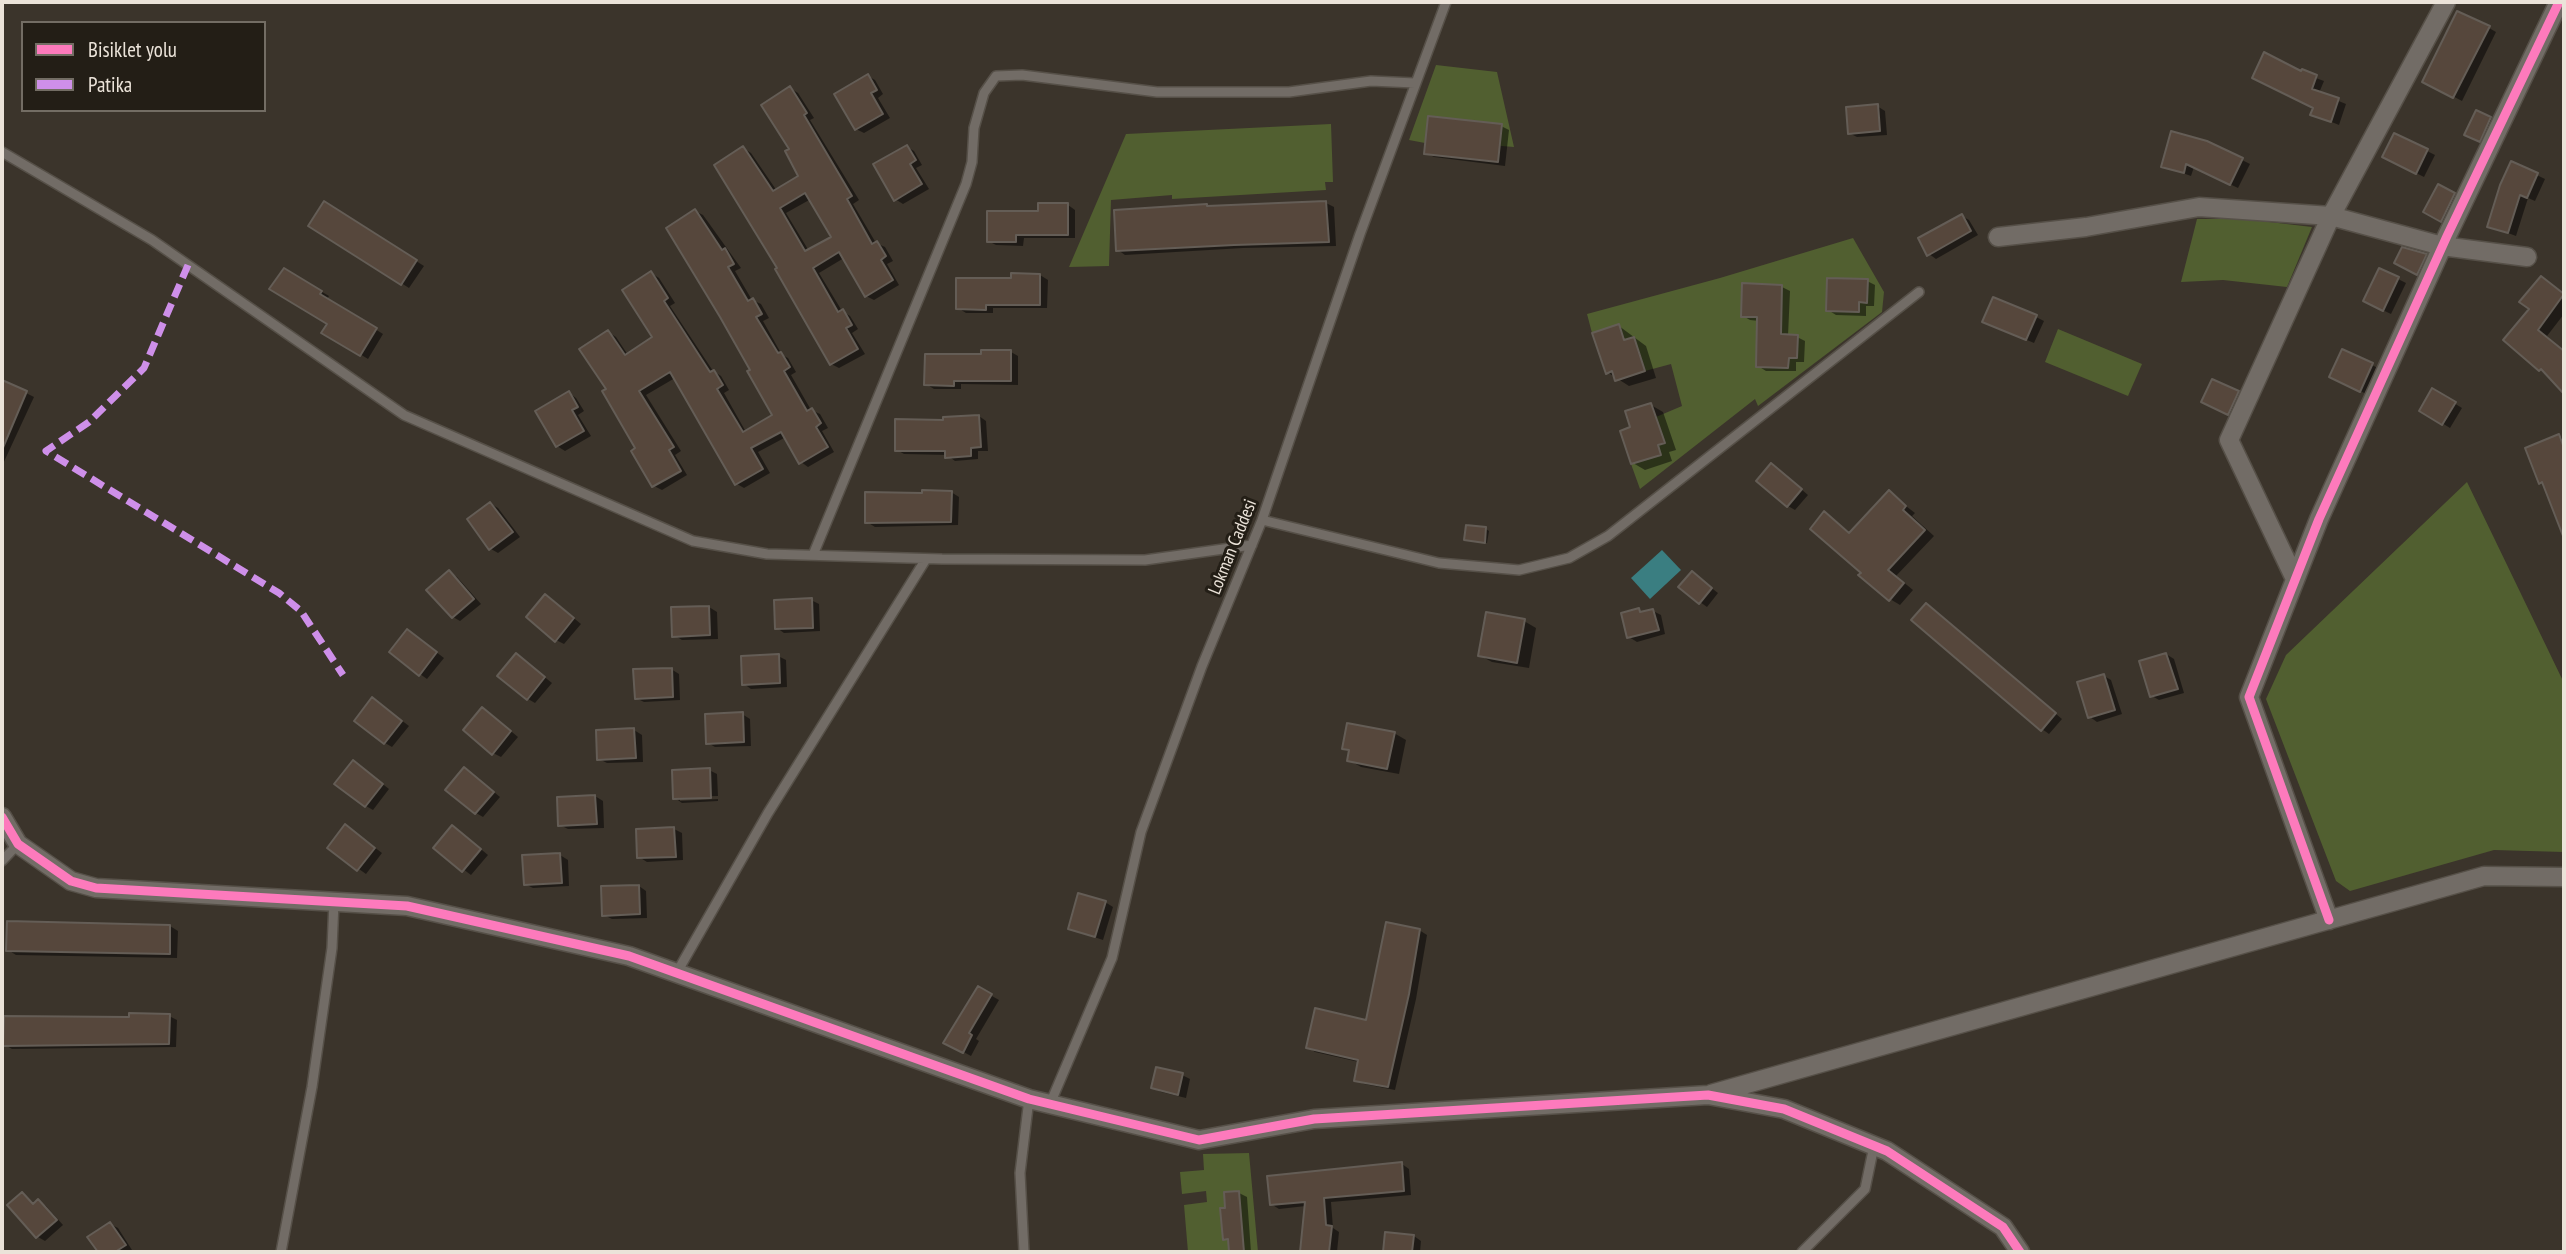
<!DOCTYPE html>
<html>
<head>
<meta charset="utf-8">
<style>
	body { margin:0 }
	#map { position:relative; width:2566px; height:1254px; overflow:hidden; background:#3b342b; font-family:"PT Sans Narrow",sans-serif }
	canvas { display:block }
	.frame { position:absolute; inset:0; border:4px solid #ebe3d9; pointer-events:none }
	.legend { position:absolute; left:21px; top:21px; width:245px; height:91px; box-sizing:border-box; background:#231e16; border:2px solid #736d64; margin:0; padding:9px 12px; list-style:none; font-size:21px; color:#ebe3d9 }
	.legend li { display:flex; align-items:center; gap:14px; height:35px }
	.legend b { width:35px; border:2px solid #736d64 }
</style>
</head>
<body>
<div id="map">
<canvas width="2566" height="1254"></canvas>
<div class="frame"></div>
<ul class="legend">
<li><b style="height:9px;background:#fd7abc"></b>Bisiklet yolu</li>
<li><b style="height:9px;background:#ce8fe9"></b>Patika</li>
</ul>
</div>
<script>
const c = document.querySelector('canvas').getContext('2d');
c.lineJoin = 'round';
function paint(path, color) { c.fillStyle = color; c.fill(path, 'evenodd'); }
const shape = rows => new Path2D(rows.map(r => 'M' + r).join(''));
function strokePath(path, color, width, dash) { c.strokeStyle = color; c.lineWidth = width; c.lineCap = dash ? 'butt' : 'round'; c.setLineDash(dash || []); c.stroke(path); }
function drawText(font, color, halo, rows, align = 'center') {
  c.font = font + ' "PT Sans Narrow",sans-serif'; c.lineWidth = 6; c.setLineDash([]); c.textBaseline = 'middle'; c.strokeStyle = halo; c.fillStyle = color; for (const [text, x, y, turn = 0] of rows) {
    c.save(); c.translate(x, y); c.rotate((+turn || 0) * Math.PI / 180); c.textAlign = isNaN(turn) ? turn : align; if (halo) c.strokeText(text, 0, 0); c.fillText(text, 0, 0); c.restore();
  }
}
paint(shape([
	[1436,65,1497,72,1514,147,1454,142,1457,119,1429,116,1425,143,1409,140],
	[1331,124,1333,182,1325,182,1326,190,1172,199,1172,195,1111,200,1109,266,1069,267,1126,134],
	[2197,219,2244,219,2312,227,2287,287,2223,280,2181,282],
	[1853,238,1884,292,1882,312,1758,406,1755,399,1640,489,1631,464,1661,455,1658,445,1664,443,1656,417,1682,406,1671,364,1645,371,1634,337,1624,340,1592,333,1587,314,1720,278],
	[2058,329,2142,364,2128,396,2045,362],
	[2467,482,2564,683,2564,852,2494,850,2350,891,2336,881,2266,699,2286,655],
	[1249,1153,1258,1252,1188,1252,1184,1205,1207,1202,1206,1191,1182,1194,1180,1172,1204,1170,1203,1154]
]), '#515f30');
paint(shape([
	[1662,550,1681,570,1650,599,1631,578]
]), '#3a7e81');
paint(shape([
	[2489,28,2496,32,2462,101,2424,81],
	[2302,73,2324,81,2319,93,2346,104,2339,125,2312,114,2315,108],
	[868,76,875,80,883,94,878,98,890,118,864,133,856,129],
	[790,88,798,93,814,118,810,120,859,200,853,204,876,243,885,247,893,261,887,264,899,285,874,300,866,296,844,258,819,273,842,311,850,316,858,329,852,333,865,354,839,368,831,364,743,148,751,153,777,191,801,177,792,149],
	[811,199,833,237,809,251,786,213],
	[1877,106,1885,111,1887,135,1857,137,1849,133],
	[2477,112,2498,123,2488,145,2474,138],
	[1501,126,1509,130,1505,166,1434,157,1426,153],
	[2395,135,2435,155,2424,177,2392,161],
	[2206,142,2250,164,2238,188,2194,167,2191,176,2163,166],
	[907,147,914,151,922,165,916,168,929,189,903,204,895,199],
	[2512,163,2545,179,2535,201,2528,198,2516,236,2489,226],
	[2439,186,2462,199,2449,224,2425,212],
	[324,203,424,266,409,288,310,225],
	[1326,203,1334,207,1336,246,1243,248,1125,255,1118,250],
	[1068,205,1075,210,1075,238,1024,238,1023,246,996,245,988,241,1040,213],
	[695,211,703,215,741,268,735,271,752,300,761,304,769,318,763,321,782,355,788,358,796,372,791,375,811,410,820,414,828,428,822,431,834,452,808,467,801,462,786,437,758,452,770,473,744,488,737,484,675,378,646,395,681,451,675,455,687,475,662,490,654,486,608,389,608,332,616,337,628,355,655,338,651,273,659,278,675,303,670,306,713,371,721,376,729,390,724,393,746,432,774,415,752,370],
	[1962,216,1969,220,1978,235,1936,259,1929,254],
	[2426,255,2433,260,2425,277,2404,267],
	[285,270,329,296,327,299,383,334,368,359,324,332,329,323],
	[1040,275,1048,280,1047,308,993,308,993,313,966,313,958,308,1012,280],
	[2398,279,2406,283,2391,314,2372,305],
	[1867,281,1875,285,1874,306,1866,306,1866,316,1836,315,1828,310],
	[2550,283,2564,294,2564,314,2547,336,2564,351,2564,391,2547,374,2505,340],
	[1782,287,1790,291,1788,336,1797,337,1805,341,1804,362,1796,362,1796,371,1766,371,1758,366,1759,321,1750,320,1743,316],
	[2036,317,2044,321,2034,343,1992,325],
	[1619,326,1646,346,1656,378,1629,386,1607,372],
	[2343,351,2380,369,2368,395,2339,380],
	[1011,352,1018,356,1018,385,961,384,961,389,934,389,926,384,983,356],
	[2,381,34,397,2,466],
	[2433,390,2462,408,2450,428,2421,410],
	[569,393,576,398,584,411,578,415,591,436,565,451,557,446],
	[2238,393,2245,397,2236,417,2211,406],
	[1651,405,1663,412,1676,450,1669,452,1672,461,1645,470,1633,463,1632,428],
	[979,416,986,421,988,451,978,451,978,459,955,461,947,455,904,454,897,450,945,421],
	[2559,436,2564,439,2564,534,2545,485,2540,482],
	[1779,470,1808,495,1795,510,1788,506],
	[951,492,959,497,958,525,875,527,867,522,867,494],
	[1889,493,1915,513,1912,516,1934,536,1896,576,1913,590,1900,605,1890,599,1863,572,1825,514,1851,533],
	[491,504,498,508,520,537,498,553,491,549],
	[1486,529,1489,531,1487,543,1466,539],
	[449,572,457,577,481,604,460,621,453,617],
	[1692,573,1718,593,1707,607,1700,602],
	[811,600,819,604,820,631,784,633,777,628],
	[553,601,581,624,564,644,556,640],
	[1926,605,2062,719,2049,734,2042,729],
	[709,607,717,612,718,639,682,640,674,635],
	[1639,610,1644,613,1653,611,1661,615,1665,634,1637,642,1629,637],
	[1524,621,1536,628,1529,668,1492,662,1479,655],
	[415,636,444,658,427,679,420,674],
	[2166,654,2174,659,2184,693,2159,700,2152,696],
	[517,655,552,683,535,703,528,699],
	[778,656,786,660,787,687,751,689,744,684],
	[671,669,679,674,680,700,644,702,636,698],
	[2104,676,2111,680,2122,714,2097,722,2090,717],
	[380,704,409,726,392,747,385,743],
	[490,714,518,737,501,757,493,753],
	[742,714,750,719,751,746,715,747,708,743],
	[634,730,642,735,643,762,607,763,599,759],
	[1394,733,1406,740,1399,774,1361,767,1349,760,1351,752,1344,748],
	[361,767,389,789,373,810,366,806],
	[709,770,717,774,718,796,680,797,680,801,718,799,718,801,682,803,675,798],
	[472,774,500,797,483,817,476,813],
	[595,796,603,801,604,828,568,829,560,825],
	[674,829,682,833,683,860,647,862,639,857],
	[353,831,382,853,366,874,329,848],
	[460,832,488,855,471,875,435,848],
	[560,855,568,860,569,886,533,888,525,884],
	[639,886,646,891,647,918,612,919,604,915],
	[1105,902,1113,907,1103,940,1070,929],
	[170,926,178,931,177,958,16,955,8,950],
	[1419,930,1427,935,1416,999,1395,1090,1364,1084,1356,1080,1359,1062,1315,1052,1308,1047,1367,1022],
	[978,988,999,1000,976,1039,979,1041,971,1056,945,1042],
	[169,1016,177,1020,176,1047,12,1049,5,1045,130,1018],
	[1182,1075,1190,1079,1186,1098,1161,1092,1153,1088],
	[1402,1164,1409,1169,1411,1195,1331,1202,1333,1228,1339,1232,1337,1252,1302,1252,1306,1206,1279,1209,1271,1204],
	[1239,1193,1247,1197,1251,1252,1231,1252,1230,1242,1224,1238,1227,1210],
	[22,1194,35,1204,38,1201,46,1206,63,1225,45,1241,38,1237,9,1206],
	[110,1224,118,1228,132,1250,129,1252,100,1252,90,1237],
	[1387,1234,1414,1236,1421,1241,1420,1252,1385,1252]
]), '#0007');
const building = shape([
	[2457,11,2490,26,2453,98,2422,82,2457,11],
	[2264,52,2301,71,2302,69,2317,75,2312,89,2339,98,2331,122,2310,115,2313,108,2252,78,2264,52],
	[868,74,877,90,871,93,883,114,855,130,834,94,868,74],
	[790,86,807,113,804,115,852,196,847,199,872,244,877,241,886,256,881,260,893,280,865,297,839,252,813,268,838,312,843,309,852,325,846,328,858,349,830,365,775,269,777,268,714,165,743,146,773,191,798,176,785,151,789,149,761,105,790,86],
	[805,193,831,237,805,251,780,208,805,193],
	[1878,104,1880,131,1848,134,1846,107,1878,104],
	[2476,110,2491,117,2480,142,2464,135,2476,110],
	[1428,116,1502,124,1498,162,1424,154,1428,116],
	[2171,131,2207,141,2243,158,2230,185,2186,164,2184,173,2161,167,2171,131],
	[2394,133,2428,149,2416,174,2382,157,2394,133],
	[907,145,916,160,910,164,922,184,894,201,873,164,907,145],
	[2511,161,2538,173,2527,198,2520,195,2508,233,2487,227,2500,185,2511,161],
	[2438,184,2455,193,2441,222,2423,212,2438,184],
	[324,201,417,260,401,285,308,226,324,201],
	[1326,201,1329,242,1234,245,1116,251,1114,210,1207,204,1207,206,1326,201],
	[1038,203,1068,203,1068,235,1016,235,1016,242,987,242,987,211,1038,211,1038,203],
	[695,209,722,250,725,248,734,264,728,267,748,301,753,298,762,314,756,317,778,353,781,352,790,367,784,371,807,411,812,408,821,423,816,427,828,447,799,464,781,432,751,448,763,469,735,485,670,372,639,391,674,447,669,450,681,471,652,487,631,451,635,448,602,391,606,389,579,349,608,330,625,355,652,337,622,290,651,271,668,298,664,301,710,372,714,370,723,385,717,389,743,432,772,415,747,371,750,370,720,317,666,228,695,209],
	[1962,214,1971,231,1927,256,1918,238,1962,214],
	[2402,247,2427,254,2417,275,2394,263,2402,247],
	[284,268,322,291,320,294,377,328,360,356,321,333,327,324,269,289,284,268],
	[2379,268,2399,277,2383,311,2363,301,2379,268],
	[1011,273,1040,274,1040,305,986,305,986,310,956,309,956,278,1011,278,1011,273],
	[2541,276,2564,294,2538,330,2564,351,2564,394,2541,369,2539,371,2503,340,2529,309,2519,302,2541,276],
	[1827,278,1868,279,1867,303,1859,302,1859,312,1826,311,1827,278],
	[1742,283,1782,285,1781,334,1798,335,1797,358,1789,358,1788,368,1756,367,1757,317,1741,317,1742,283],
	[1993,297,2037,315,2026,340,1982,322,1993,297],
	[1619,324,1624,340,1634,337,1645,371,1615,381,1612,371,1606,374,1592,333,1619,324],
	[2342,349,2373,363,2360,392,2329,377,2342,349],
	[981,350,1011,350,1011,381,954,381,954,386,924,385,925,354,981,354,981,350],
	[2212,379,2239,391,2228,415,2201,402,2212,379],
	[2,380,27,391,2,450,2,380],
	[2432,388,2456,402,2442,425,2419,411,2432,388],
	[569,391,578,407,572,410,584,431,556,447,535,411,569,391],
	[1651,403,1665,443,1658,445,1661,455,1631,464,1620,431,1630,427,1625,411,1651,403],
	[979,415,981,447,971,448,971,456,945,458,945,451,895,451,895,419,943,420,943,417,979,415],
	[2559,434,2564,448,2563,536,2542,482,2539,484,2525,448,2559,434],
	[1771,463,1802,489,1787,507,1756,481,1771,463],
	[922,490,952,491,951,522,865,523,865,492,922,493,922,490],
	[1889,490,1906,506,1903,510,1925,530,1888,570,1904,583,1889,601,1858,575,1861,573,1810,529,1824,511,1849,533,1889,490],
	[490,502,513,532,489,550,467,519,490,502],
	[1466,525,1486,527,1485,543,1464,540,1466,525],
	[449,570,474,599,452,618,426,590,449,570],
	[1692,571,1712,588,1699,604,1678,587,1692,571],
	[545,594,574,618,555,642,526,617,545,594],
	[812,598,813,628,775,629,774,600,812,598],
	[1926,603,2056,713,2041,731,1911,620,1926,603],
	[709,606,710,635,672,637,671,607,709,606],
	[1639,608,1640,612,1653,609,1659,630,1627,638,1621,613,1639,608],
	[1486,612,1525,619,1517,663,1478,656,1486,612],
	[407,629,437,652,419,676,389,652,407,629],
	[516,653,545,677,527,700,497,676,516,653],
	[2166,653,2178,689,2150,697,2139,661,2166,653],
	[779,654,780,683,742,685,741,656,779,654],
	[672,668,673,697,635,699,633,669,672,668],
	[2104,674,2115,710,2088,718,2077,682,2104,674],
	[372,697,402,721,384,744,354,721,372,697],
	[482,707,511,731,492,755,463,730,482,707],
	[743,712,744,742,706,744,705,714,743,712],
	[1347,723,1395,732,1387,769,1347,761,1349,750,1342,749,1347,723],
	[634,728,636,758,597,760,596,730,634,728],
	[353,760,383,784,365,807,334,784,353,760],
	[464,767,494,792,475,814,445,790,464,767],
	[710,768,711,798,673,799,672,770,710,768],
	[595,795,597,824,558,826,557,797,595,795],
	[345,824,375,848,357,871,327,848,345,824],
	[452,825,481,849,462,872,433,848,452,825],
	[674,827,676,857,637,858,636,829,674,827],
	[560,853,562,883,524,885,522,855,560,853],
	[639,885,640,914,602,916,601,886,639,885],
	[1078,893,1106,901,1095,937,1068,929,1078,893],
	[7,921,170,925,170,954,6,951,7,921],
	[1386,922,1420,929,1409,994,1388,1087,1354,1081,1358,1060,1306,1048,1315,1008,1366,1020,1386,922],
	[978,986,992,994,969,1033,972,1035,963,1053,943,1043,978,986],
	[129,1013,170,1014,169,1044,3,1046,4,1016,129,1017,129,1013],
	[1156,1067,1183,1073,1178,1095,1151,1088,1156,1067],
	[1402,1162,1404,1191,1324,1198,1326,1225,1332,1226,1329,1252,1300,1252,1305,1202,1270,1205,1267,1176,1402,1162],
	[1239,1191,1244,1252,1229,1252,1228,1239,1223,1240,1220,1208,1225,1208,1224,1192,1239,1191],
	[22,1192,33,1204,38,1199,57,1220,36,1238,7,1205,22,1192],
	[110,1222,126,1245,115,1252,98,1252,87,1237,110,1222],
	[1385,1232,1414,1235,1412,1252,1383,1252,1385,1232]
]);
paint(building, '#56473c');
strokePath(building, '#645d56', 2);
const service = shape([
	[2,152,152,240,404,415,693,541,767,554,942,559,1145,560,1252,545],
	[1262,520,1439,563,1519,570,1569,558,1608,536,1919,292],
	[813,555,966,184,972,162,974,128,984,93,996,76,1022,75,1157,92,1289,92,1371,81,1415,83],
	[2,861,18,844],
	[676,974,768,813,926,559],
	[1050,1104,1112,958,1141,832,1202,666,1262,520,1360,234,1446,2],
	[281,1252,312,1087,332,948,334,902],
	[1024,1252,1020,1173,1029,1099],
	[1802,1252,1865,1189,1874,1146]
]);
const minor = shape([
	[1998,237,2086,227,2199,207,2331,216,2442,246,2527,257],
	[2295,579,2229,440,2331,216,2446,2],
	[2,817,18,844,71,881,96,888,407,906,629,956,1029,1099,1199,1140,1314,1119,1708,1095,1784,1109,1887,1151,2003,1227,2020,1252],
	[2329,920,2249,697,2319,519,2447,236,2559,2],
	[1711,1094,2484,876,2564,877]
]);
strokePath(service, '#565048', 12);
strokePath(minor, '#565048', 21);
strokePath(service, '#726c66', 9);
strokePath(minor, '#726c66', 18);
strokePath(shape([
	[188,265,144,368,89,422,46,451,279,593,301,611,343,675]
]), '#ce8fe9', 7, [14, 7]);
strokePath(shape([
	[2,817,18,844,71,881,96,888,407,906,629,956,1029,1099,1199,1140,1314,1119,1708,1095,1784,1109,1887,1151,2003,1227,2020,1252],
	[2329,920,2249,697,2319,519,2447,236,2559,2]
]), '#fd7abc', 9);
drawText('18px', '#ebe3d9', '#231e16', [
	["Lokman Caddesi",1233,547,-68]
]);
</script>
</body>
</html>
